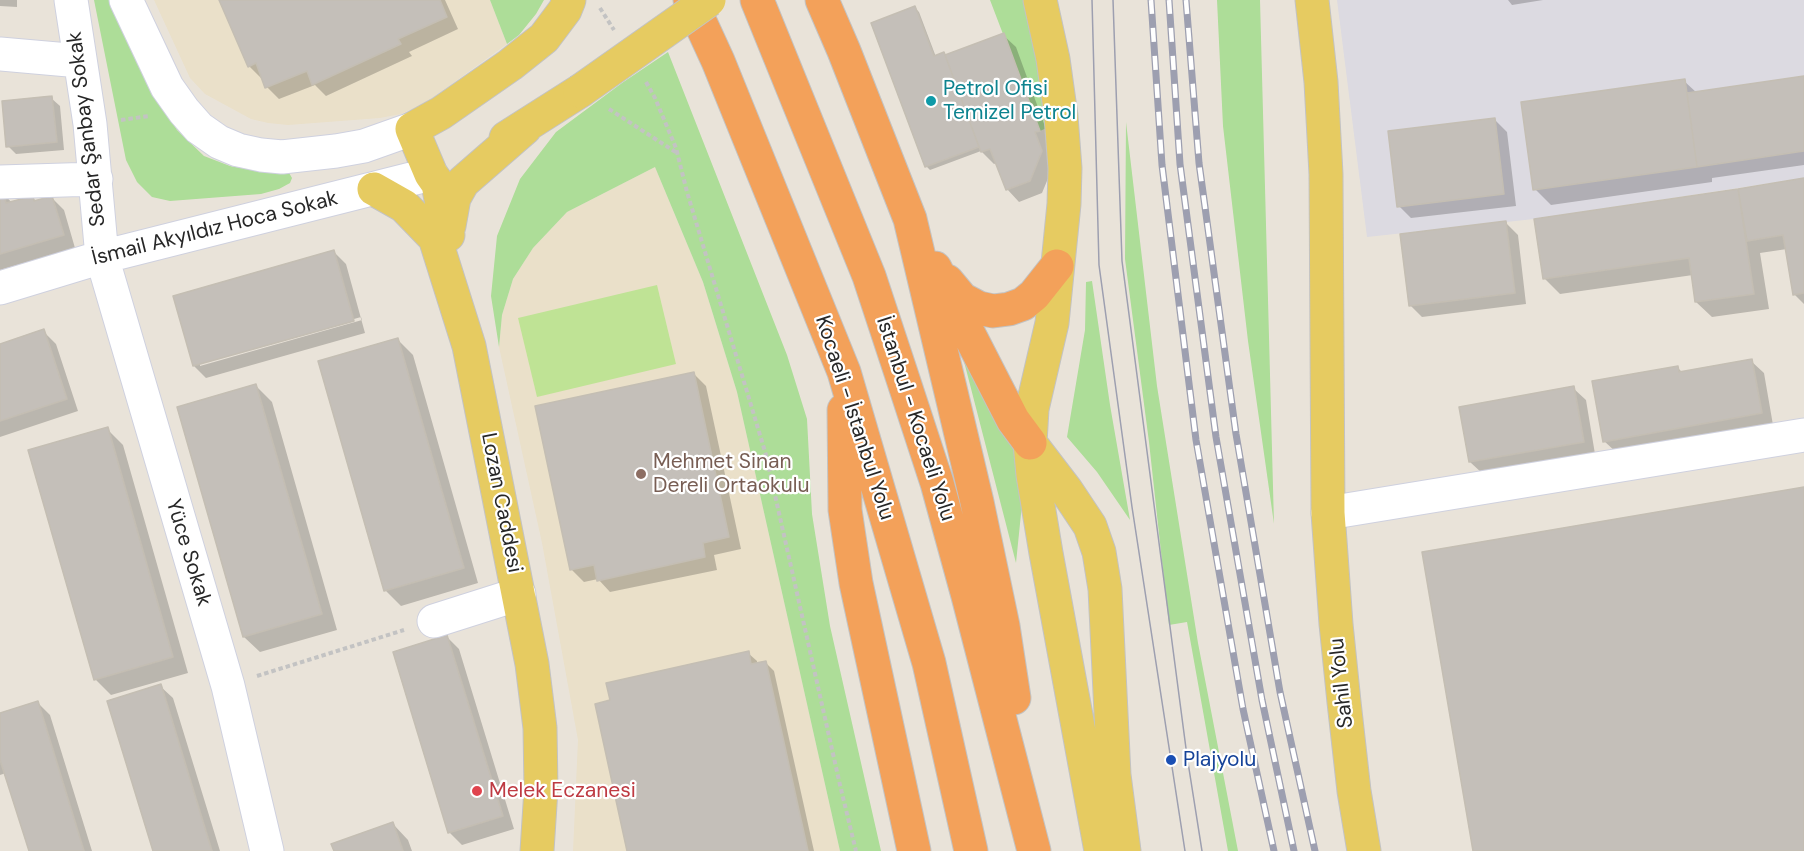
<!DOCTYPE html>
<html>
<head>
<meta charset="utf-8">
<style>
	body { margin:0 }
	canvas { display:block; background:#e9e3d9 }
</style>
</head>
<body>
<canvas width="1804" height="851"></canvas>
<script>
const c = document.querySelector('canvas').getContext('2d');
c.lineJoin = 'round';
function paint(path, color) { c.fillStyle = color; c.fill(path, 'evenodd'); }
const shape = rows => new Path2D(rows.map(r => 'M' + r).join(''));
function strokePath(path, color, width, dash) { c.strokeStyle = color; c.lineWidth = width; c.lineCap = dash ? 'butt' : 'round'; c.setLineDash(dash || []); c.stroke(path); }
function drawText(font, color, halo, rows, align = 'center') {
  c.font = font + ' "DM Sans",sans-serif'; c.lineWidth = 4.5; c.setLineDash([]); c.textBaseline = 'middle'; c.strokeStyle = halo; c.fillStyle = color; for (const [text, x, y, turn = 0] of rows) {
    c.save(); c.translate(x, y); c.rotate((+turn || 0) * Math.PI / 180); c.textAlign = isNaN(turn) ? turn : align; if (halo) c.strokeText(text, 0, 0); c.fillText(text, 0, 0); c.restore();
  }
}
paint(shape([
	[1337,0,1804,0,1804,178,1534,219,1367,237]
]), '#dcdae1');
paint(shape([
	[154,0,490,0,507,44,424,104,401,114,380,118,288,125,268,123,251,119,205,94,190,78],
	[655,167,703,282,737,392,840,851,573,851,578,740,542,543,499,347,502,315,513,279,533,248,567,212]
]), '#eae0c9');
paint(shape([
	[94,0,110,0,159,100,177,130,204,156,230,166,259,171,288,171,292,178,290,183,279,189,261,194,170,201,152,197,137,182,126,160],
	[490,0,544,0,536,14,519,35,507,44],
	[990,0,1026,0,1051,126,1040,131],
	[1217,0,1260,0,1274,524,1248,341,1223,126],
	[668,52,787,355,807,419,812,514,830,626,881,851,840,851,737,392,703,282,655,167,567,212,533,248,513,279,502,315,499,347,491,296,497,236,520,179,556,132,622,83],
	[1126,122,1157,386,1198,643,1238,851,1228,851,1187,622,1169,625,1149,442,1125,259],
	[1092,281,1110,405,1130,520,1097,472,1067,437,1085,330,1086,282],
	[959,342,1018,442,1022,504,1016,563]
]), '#addd98');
paint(shape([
	[657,285,676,364,537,397,518,318]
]), '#bfe395');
paint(shape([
	[0,0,17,0,17,7,0,6],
	[221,0,445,0,458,29,409,52,412,56,326,96,315,85,279,99,267,87,263,77,261,78,249,66],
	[1508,0,1543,0,1512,5],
	[915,8,919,12,936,57,945,56,1003,35,1016,47,1051,143,1054,164,1042,193,1019,202,1007,189,997,163,994,164,981,151,930,170,926,166],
	[1804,77,1804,165,1712,178,1712,182,1551,205,1535,189,1684,81,1697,93],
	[51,98,60,106,64,150,16,154,8,146],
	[1495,120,1507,132,1516,206,1411,218,1399,206],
	[1804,180,1804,304,1794,294,1787,249,1760,253,1769,309,1712,317,1696,302,1693,275,1560,294,1544,278,1738,190],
	[3,193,12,203,32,197,37,202,52,198,64,210,75,248,0,270,0,194],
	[1505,222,1518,235,1526,304,1422,317,1410,305],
	[334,252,346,264,365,333,206,378,194,366],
	[361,317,362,320,200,366,200,363],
	[43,331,56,344,78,411,0,437,0,346],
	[397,339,413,355,478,583,401,606,385,590],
	[1751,361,1764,373,1773,425,1617,453,1604,441,1677,367,1683,373],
	[693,373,706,386,741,549,714,555,717,570,610,592,598,579,584,582,572,570],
	[256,386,272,402,337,630,260,652,244,637],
	[1573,388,1586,400,1595,454,1483,474,1470,462],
	[107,429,123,445,188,673,111,695,95,679],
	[447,637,459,649,514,829,462,845,449,832],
	[748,653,757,661,757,664,766,663,774,671,814,851,629,851],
	[160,686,173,698,220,851,155,851],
	[38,703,50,715,92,851,30,851,6,773,0,775,0,715],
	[393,824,408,840,412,851,335,851]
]), '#0003');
const building = shape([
	[219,0,440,0,447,17,398,39,401,44,312,85,307,71,265,88,256,63,248,67,219,0],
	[915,6,934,56,944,52,979,147,925,167,871,23,915,6],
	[1004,33,1040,131,1035,132,1042,151,1030,181,1006,190,990,149,981,152,945,55,1004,33],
	[1804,76,1804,151,1697,167,1687,93,1804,76],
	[1685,79,1697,167,1533,190,1521,102,1685,79],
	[52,96,57,142,6,147,2,101,52,96],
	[1495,118,1504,194,1397,207,1388,131,1495,118],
	[1804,178,1804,293,1793,295,1783,235,1747,241,1738,189,1804,178],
	[1738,189,1754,294,1695,302,1689,258,1543,279,1534,219,1738,189],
	[3,192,6,203,33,196,34,201,52,196,64,235,0,254,0,193,3,192],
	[1506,221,1515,293,1409,306,1400,234,1506,221],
	[334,250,354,321,193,366,173,296,334,250],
	[44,329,67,399,0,421,0,344,44,329],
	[398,338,464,568,384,591,318,361,398,338],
	[1752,359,1762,413,1603,442,1592,381,1678,366,1679,372,1752,359],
	[694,372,729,537,703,543,705,557,597,581,594,565,570,570,535,406,694,372],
	[256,384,322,614,243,637,177,407,256,384],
	[1574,386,1584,442,1469,462,1459,407,1574,386],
	[108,427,173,657,94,680,28,450,108,427],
	[1804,487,1804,851,1473,851,1422,552,1804,487],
	[447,635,503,816,448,833,393,652,447,635],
	[749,651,751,664,766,661,808,851,627,851,595,704,610,700,606,683,749,651],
	[161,684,212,851,153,851,107,701,161,684],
	[38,701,84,851,29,851,0,760,0,713,38,701],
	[393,822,403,851,334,851,331,844,393,822]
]);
paint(building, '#c4bfb9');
strokePath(building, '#c4beb3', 1.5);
const minor = shape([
	[71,0,90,124,102,257,228,686,267,851],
	[126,0,167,87,184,111,199,128,219,142,238,150,261,155,282,157,336,151,364,146,412,129],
	[0,54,80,61],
	[0,182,96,179],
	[0,288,102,257,431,174],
	[1328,513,1804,435],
	[434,621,519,594]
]);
const major = shape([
	[1040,0,1053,59,1061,116,1065,168,1064,204,1052,323,1032,409,1030,443,1033,475,1046,553,1101,851],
	[1312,0,1321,82,1326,174,1328,513,1336,624,1344,702,1354,791,1364,851],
	[506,138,580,91],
	[374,189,404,206,435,238,469,346,532,664,540,728,541,789,537,851],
	[449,226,454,198,463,182,525,128],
	[448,235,438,184,431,174,412,129,441,113,510,65,544,38,565,10,569,0],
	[1030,443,1066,490,1090,526,1099,552,1105,589,1114,775,1124,851]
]);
const highway = shape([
	[690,0,718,61,844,372,929,663,971,851],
	[757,0,869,276,901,373,937,483,968,596,1034,851],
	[822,0,844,51,910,219,977,502,1003,626,1014,698],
	[935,268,1013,420,1030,443],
	[947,281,962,299,979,308,993,311,1009,309,1023,304,1034,295,1057,266],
	[844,410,845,510,856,583,914,851]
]);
strokePath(minor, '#cfd1df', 35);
strokePath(major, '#c3c3c3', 35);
strokePath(highway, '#c3c3c3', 35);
strokePath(shape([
	[600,8,614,30],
	[646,82,655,98,676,148,687,192,766,455,840,785,856,851],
	[609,109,677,153],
	[121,120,149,116],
	[257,676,404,630]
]), '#c3c3c3', 4, [4.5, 3]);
strokePath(minor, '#fff', 33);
strokePath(major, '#e6cb61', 33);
strokePath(highway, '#f3a15a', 33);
strokePath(shape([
	[1092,0,1099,265,1132,507,1185,851],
	[1113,0,1122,261,1187,756,1202,851]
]), '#9d9fb0', 1.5);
const rail = shape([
	[1151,0,1162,165,1196,440,1243,709,1274,851],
	[1169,0,1180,164,1216,437,1262,700,1294,851],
	[1186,0,1199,163,1236,434,1280,692,1315,851]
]);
strokePath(rail, '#9d9fb0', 7);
strokePath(rail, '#fff', 4.5, [14]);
const majorBridge = shape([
	[580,91,709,0]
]);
strokePath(majorBridge, '#c3c3c3', 35, []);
strokePath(majorBridge, '#e6cb61', 33);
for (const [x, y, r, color] of [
	[931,101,6,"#0f9aa8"],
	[641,474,6,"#8d6e63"],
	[1171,760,6,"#1a4fb4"],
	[477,791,6,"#e0444e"]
]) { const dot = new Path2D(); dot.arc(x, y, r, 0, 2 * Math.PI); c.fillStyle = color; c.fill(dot); strokePath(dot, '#fff', 2); }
drawText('21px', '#0d838f', '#fff', [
	["Petrol Ofisi",943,89],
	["Temizel Petrol",943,113]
], 'left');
drawText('21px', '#272727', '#fff', [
	["Sedar Şanbay Sokak",87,129,-97],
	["İsmail Akyıldız Hoca Sokak",215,229,-14],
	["Kocaeli - İstanbul Yolu",854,418,72],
	["İstanbul - Kocaeli Yolu",915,419,72],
	["Lozan Caddesi",501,503,79],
	["Yüce Sokak",188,553,73],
	["Sahil Yolu",1342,683,-96]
]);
drawText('21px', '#785e54', '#fff', [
	["Mehmet Sinan",653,462],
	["Dereli Ortaokulu",653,486]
], 'left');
drawText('21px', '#164399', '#fff', [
	["Plajyolu",1183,760]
], 'left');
drawText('21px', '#be3a42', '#fff', [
	["Melek Eczanesi",489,791]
], 'left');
</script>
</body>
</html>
